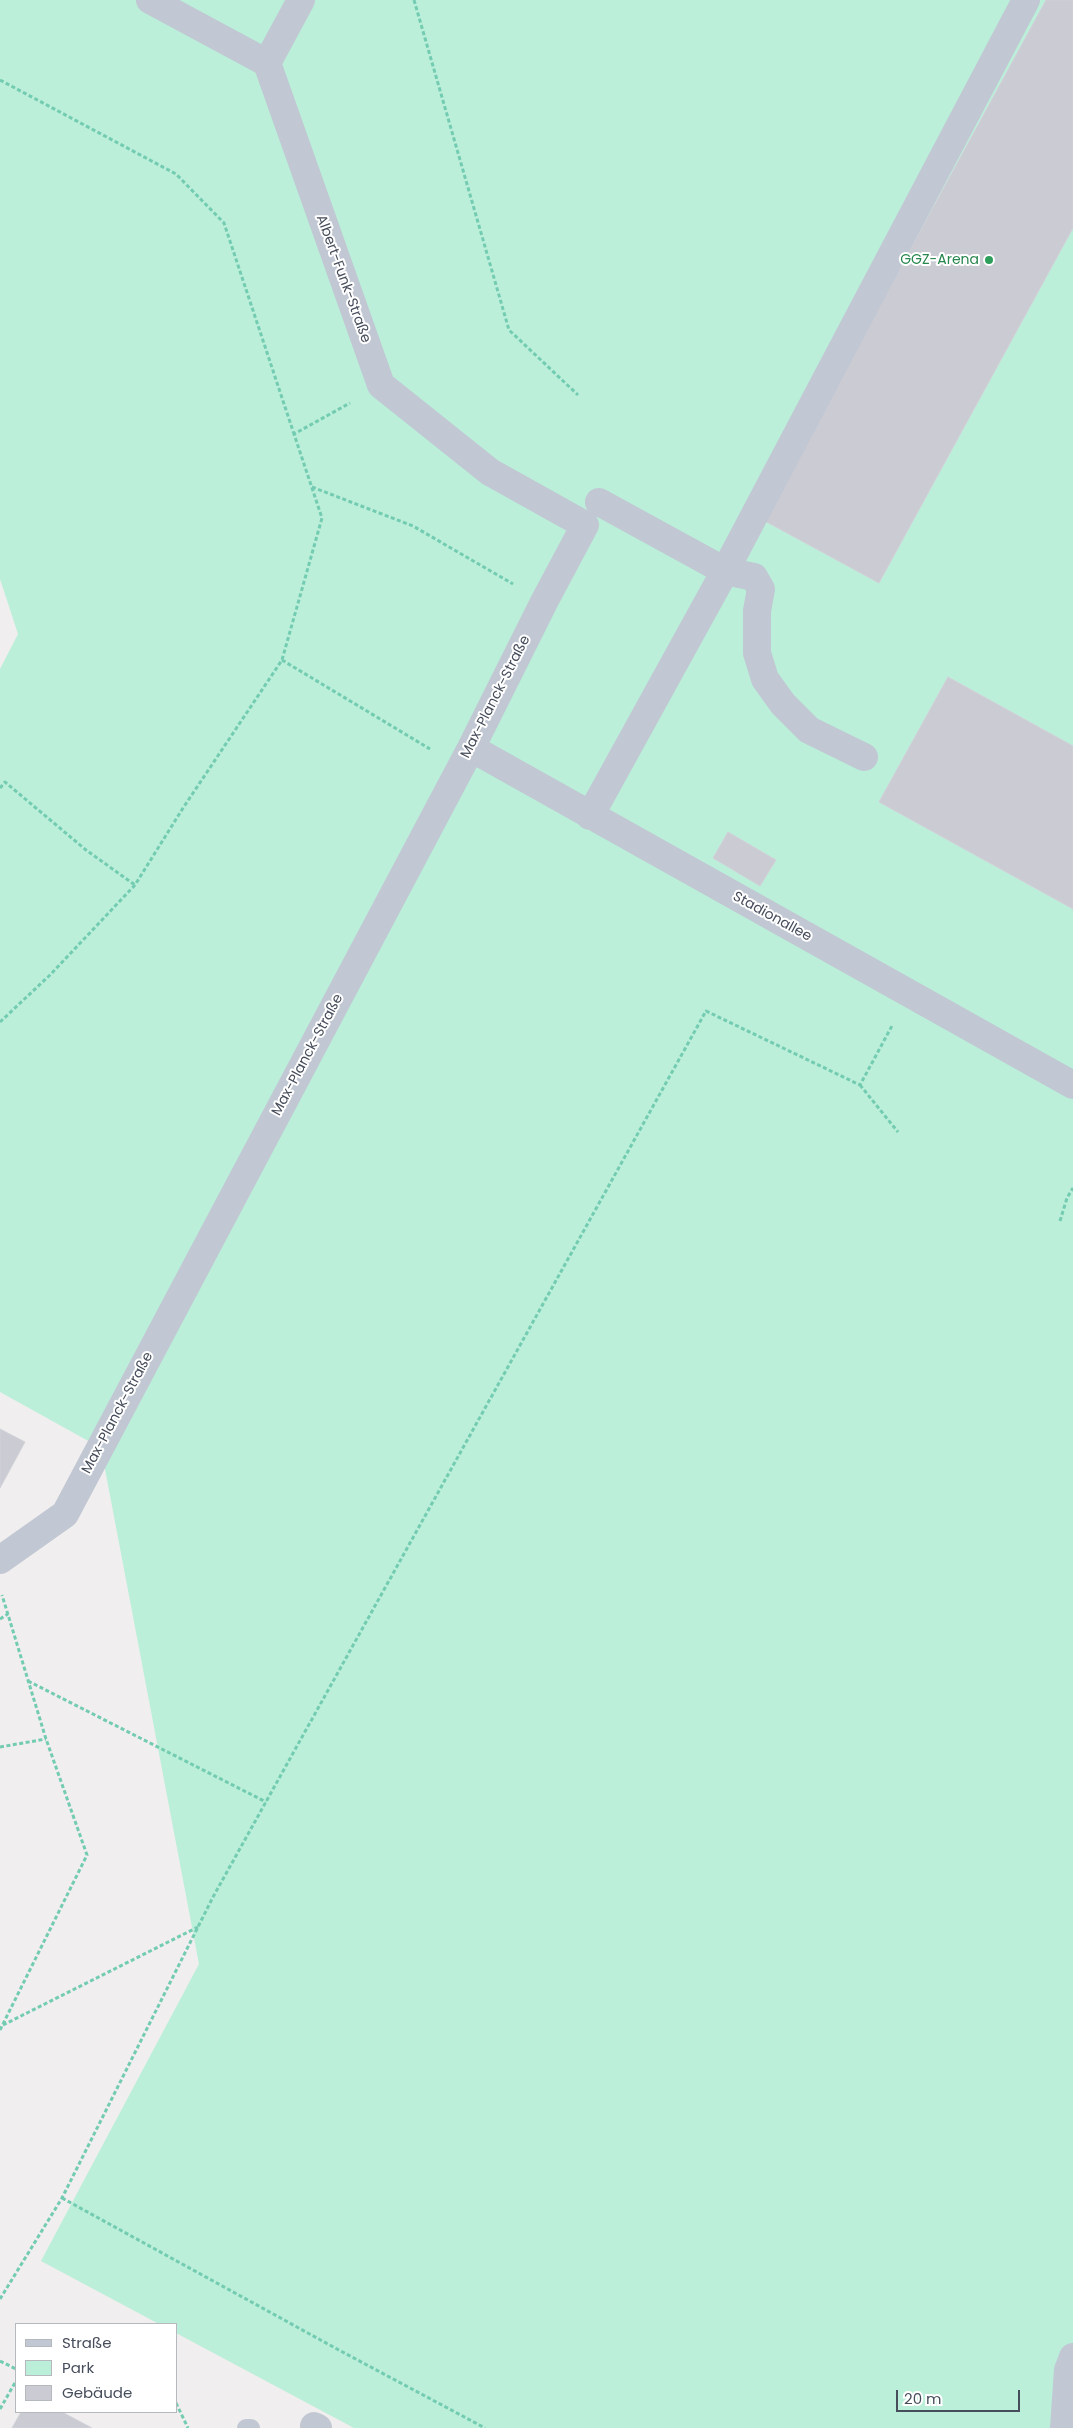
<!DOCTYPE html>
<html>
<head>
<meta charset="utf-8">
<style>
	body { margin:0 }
	#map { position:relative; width:1073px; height:2428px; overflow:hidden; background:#f0eeee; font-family:Poppins,sans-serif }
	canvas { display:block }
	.legend { position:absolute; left:15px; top:2323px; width:162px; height:90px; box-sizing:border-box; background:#fff; border:1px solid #b5b8bd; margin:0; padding:6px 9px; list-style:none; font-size:15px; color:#464d5b }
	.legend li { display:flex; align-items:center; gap:10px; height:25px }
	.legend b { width:25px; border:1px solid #b5b8bd }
	.scale { position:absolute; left:896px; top:2390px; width:124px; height:22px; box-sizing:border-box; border:2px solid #464d5b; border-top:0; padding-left:6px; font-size:15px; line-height:18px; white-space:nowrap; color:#464d5b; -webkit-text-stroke:4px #fff; paint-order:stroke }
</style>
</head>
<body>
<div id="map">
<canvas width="1073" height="2428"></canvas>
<ul class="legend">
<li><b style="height:6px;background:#c1c7d3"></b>Straße</li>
<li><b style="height:14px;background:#bbefd9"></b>Park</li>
<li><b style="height:14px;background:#cacbd3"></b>Gebäude</li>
</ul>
<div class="scale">20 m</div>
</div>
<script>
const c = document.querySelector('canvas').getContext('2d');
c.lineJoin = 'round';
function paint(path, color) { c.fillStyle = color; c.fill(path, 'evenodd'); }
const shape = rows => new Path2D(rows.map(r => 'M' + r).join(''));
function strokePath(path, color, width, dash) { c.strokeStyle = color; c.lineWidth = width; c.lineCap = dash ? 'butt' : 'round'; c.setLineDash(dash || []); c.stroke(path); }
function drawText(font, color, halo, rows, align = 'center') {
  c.font = font + ' Poppins,sans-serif'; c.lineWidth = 4; c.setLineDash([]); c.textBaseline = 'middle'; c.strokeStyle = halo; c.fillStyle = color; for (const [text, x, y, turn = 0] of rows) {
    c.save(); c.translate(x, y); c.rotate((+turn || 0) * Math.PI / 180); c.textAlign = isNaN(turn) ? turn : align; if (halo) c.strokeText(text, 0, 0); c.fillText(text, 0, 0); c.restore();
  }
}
paint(shape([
	[0,0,1073,0,1073,2428,354,2428,176,2333,176,2324,159,2324,41,2261,199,1964,101,1448,0,1392,0,669,18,634,0,579]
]), '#bbefd9');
const building = shape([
	[1046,0,1073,0,1073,228,879,583,763,520,1046,0],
	[948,677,1073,746,1073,909,879,802,948,677],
	[728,832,776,860,760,886,713,858,728,832],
	[0,1429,25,1442,0,1488,0,1429],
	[21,2412,62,2412,92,2428,12,2428,21,2412]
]);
paint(building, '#cacbd3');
strokePath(building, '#d2d2d9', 1);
strokePath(shape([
	[414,0,509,330,578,395],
	[0,80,176,174,224,223,294,434],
	[312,487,413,526,513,584],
	[282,660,430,749],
	[0,788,5,782,86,850,135,885],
	[0,1022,50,975,135,885,183,808,282,660,322,518,294,434,350,403],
	[860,1085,898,1132],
	[1060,1221,1067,1198,1073,1188],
	[0,1619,8,1614],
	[28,1681,266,1802],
	[0,1747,46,1739],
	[3,2025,198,1927],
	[0,2030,87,1855,46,1739,2,1595],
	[62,2198,337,2349,485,2428],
	[0,2299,62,2198,213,1897,706,1011,860,1085,893,1024],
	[0,2361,16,2369],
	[176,2403,188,2428],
	[0,2409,16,2381]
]), '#73ccb1', 3, [4, 2.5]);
strokePath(shape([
	[246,2428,251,2428]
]), '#c1c7d3', 18);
strokePath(shape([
	[267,63,301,0],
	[599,502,725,571,754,577,761,589,757,611,757,653,765,679,783,704,809,730,864,757],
	[471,748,1073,1085],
	[590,816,725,571,1026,0],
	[0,1560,65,1514,471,748,544,602,585,525,490,472,381,385,267,63,150,0],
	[314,2426,318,2428],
	[1064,2428,1068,2370,1073,2357]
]), '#c1c7d3', 28);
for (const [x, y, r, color] of [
	[989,260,5,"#2e9e5b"]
]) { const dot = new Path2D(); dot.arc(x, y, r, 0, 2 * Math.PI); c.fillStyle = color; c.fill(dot); strokePath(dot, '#fff', 2); }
drawText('14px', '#27864d', '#fff', [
	["GGZ-Arena",979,260]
], 'right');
drawText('14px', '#464d5b', '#fff', [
	["Albert-Funk-Straße",343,279,70],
	["Max-Planck-Straße",496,697,-63],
	["Stadionallee",772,917,29],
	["Max-Planck-Straße",308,1055,-62],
	["Max-Planck-Straße",118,1413,-62]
]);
</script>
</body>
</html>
